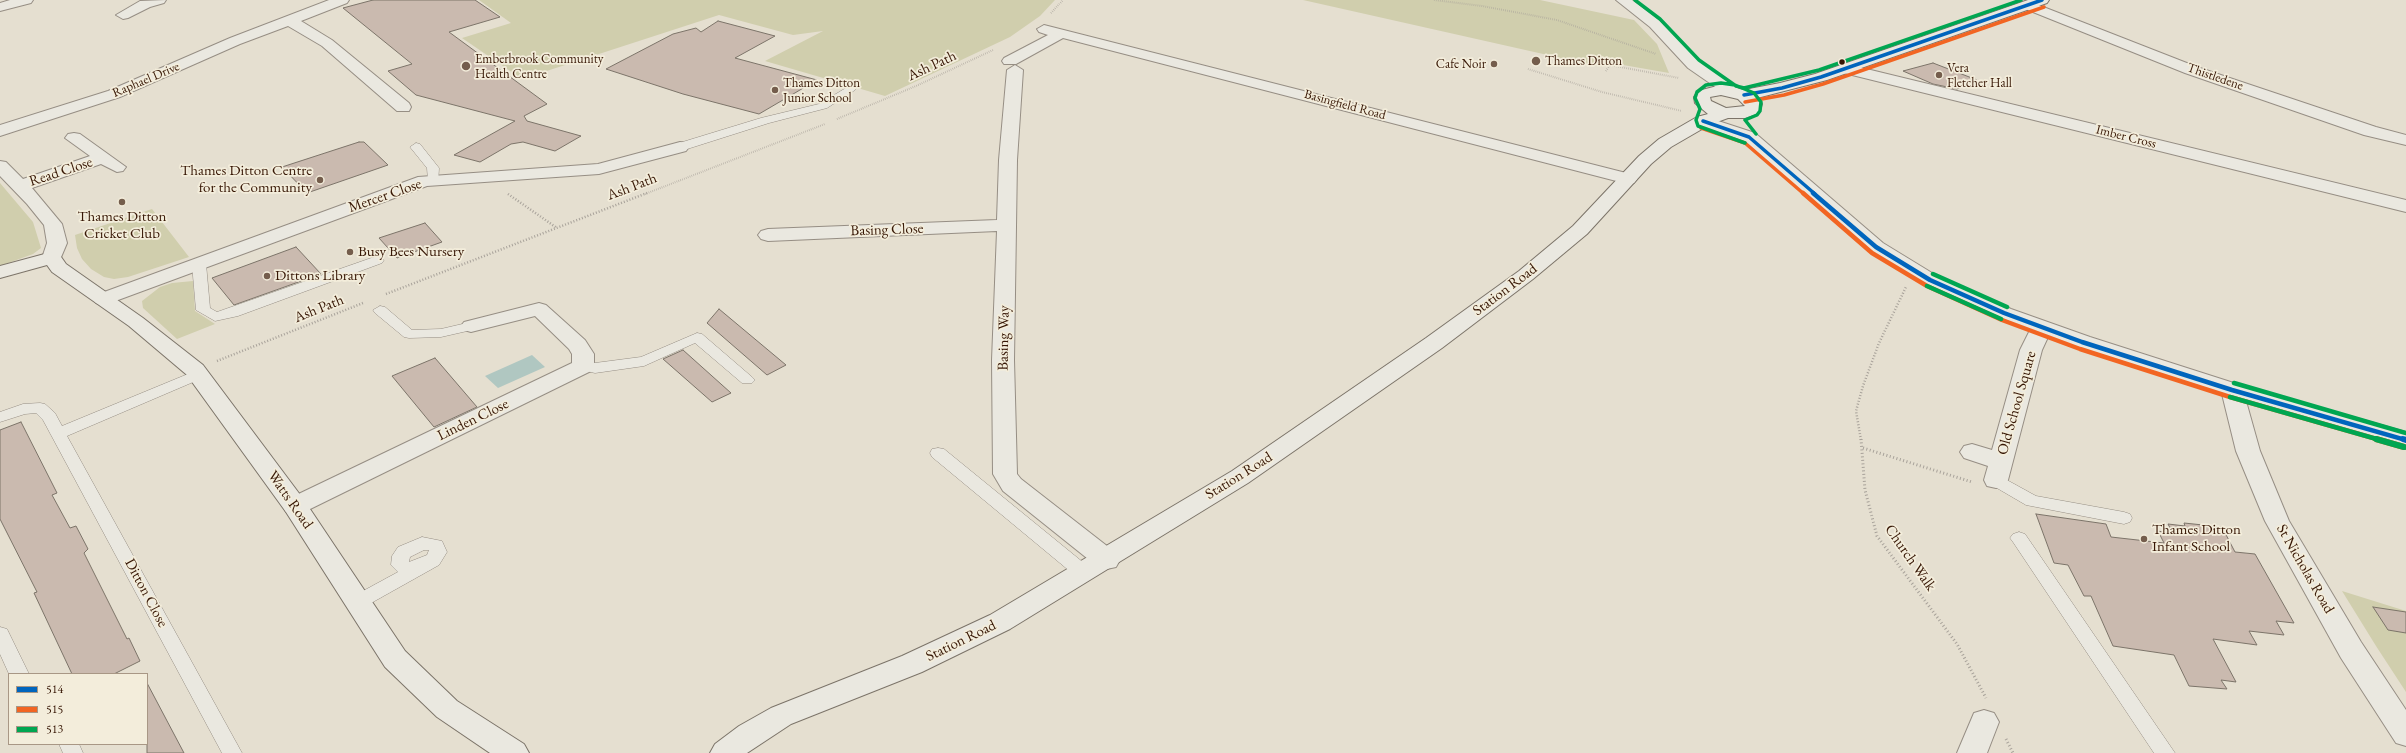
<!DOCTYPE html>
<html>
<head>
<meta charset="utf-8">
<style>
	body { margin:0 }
	#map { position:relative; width:2406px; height:753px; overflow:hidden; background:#e5dfd0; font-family:"EB Garamond",serif }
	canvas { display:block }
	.legend { position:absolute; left:8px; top:673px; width:140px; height:72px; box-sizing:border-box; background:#f3eddb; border:1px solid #a89785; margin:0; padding:5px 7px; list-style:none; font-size:12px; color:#371705 }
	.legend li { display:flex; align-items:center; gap:8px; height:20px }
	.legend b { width:20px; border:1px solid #a89785 }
</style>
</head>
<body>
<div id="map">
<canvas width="2406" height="753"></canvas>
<ul class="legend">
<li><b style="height:5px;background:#0065bd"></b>514</li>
<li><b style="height:5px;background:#f26522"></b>515</li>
<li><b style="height:5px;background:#00a651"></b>513</li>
</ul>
</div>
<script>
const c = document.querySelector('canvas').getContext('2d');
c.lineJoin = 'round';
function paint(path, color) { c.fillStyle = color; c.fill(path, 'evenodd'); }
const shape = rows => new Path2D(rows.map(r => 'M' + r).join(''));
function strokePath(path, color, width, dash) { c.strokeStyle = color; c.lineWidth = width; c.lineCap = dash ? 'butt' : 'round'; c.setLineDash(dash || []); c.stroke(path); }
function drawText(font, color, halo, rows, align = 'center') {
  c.font = font + ' "EB Garamond",serif'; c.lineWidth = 3.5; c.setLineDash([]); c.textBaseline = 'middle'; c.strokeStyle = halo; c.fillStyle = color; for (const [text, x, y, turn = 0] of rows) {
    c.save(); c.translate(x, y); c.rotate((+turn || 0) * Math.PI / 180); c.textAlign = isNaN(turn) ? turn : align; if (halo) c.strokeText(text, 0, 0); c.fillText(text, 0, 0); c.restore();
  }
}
paint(shape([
	[479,0,1055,0,1040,16,1010,37,885,96,765,61,823,31,793,35,719,15,522,79,462,38,511,23],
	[1303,0,1540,0,1634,20,1657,44,1669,73,1606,62,1601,67],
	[0,183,33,222,41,248,33,254,0,266],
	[152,209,189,257,128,277,114,279,104,277,91,269,82,259,77,248,75,235],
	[193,281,195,311,215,324,177,339,143,308,142,301,160,287,172,283],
	[2342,591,2406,611,2406,692,2376,646]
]), '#d0cead');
paint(shape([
	[532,355,545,367,498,388,485,376]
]), '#b0c7c1');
const building = shape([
	[373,0,475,0,500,17,449,32,547,104,524,116,527,121,581,136,555,151,523,142,511,144,480,162,454,155,515,121,416,95,388,71,412,64,343,8,373,0],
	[718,21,775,36,735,58,817,80,759,114,683,94,606,69,673,34,696,28,701,32,718,21],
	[1933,63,1977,80,1957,89,1933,84,1903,71,1933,63],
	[359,142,364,142,388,165,307,193,282,167,359,142],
	[425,223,442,242,397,258,379,238,425,223],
	[296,247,321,274,234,305,212,278,296,247],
	[719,309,786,365,767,375,707,323,719,309],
	[683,350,731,393,712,402,663,359,683,350],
	[435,358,477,407,434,427,392,376,435,358],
	[21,422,57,493,52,495,70,528,76,526,88,549,84,553,127,639,129,638,140,661,114,674,72,674,34,593,37,592,0,519,0,430,21,422],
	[2036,514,2106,524,2111,537,2164,543,2158,531,2173,534,2168,524,2185,526,2184,523,2222,527,2235,552,2255,554,2294,623,2276,621,2284,635,2249,631,2257,645,2213,639,2236,682,2221,680,2227,689,2189,686,2174,655,2113,646,2091,596,2084,596,2068,565,2054,563,2036,514],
	[2373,607,2406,612,2406,633,2388,630,2373,607],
	[147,683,184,753,147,753,147,683]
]);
paint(building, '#cabaaf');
strokePath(building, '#7c7469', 1);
const lane = shape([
	[851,85,857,88,855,90,827,108,769,123,684,150,676,150,674,147,676,144,761,118,819,104,851,85],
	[416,143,420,144,439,168,438,183,430,183,428,180,427,168,410,147,416,143],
	[377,256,384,260,382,263,238,316,215,321,196,310,192,264,194,261,204,261,206,264,210,308,217,312,377,256],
	[380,306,385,307,412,330,441,329,471,322,478,326,476,329,441,337,409,338,404,337,375,313,373,310,380,306],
	[697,333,702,334,752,377,755,380,752,383,742,383,695,343,644,366,595,373,578,369,576,366,583,361,595,363,641,357,697,333],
	[200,369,205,371,207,374,205,377,67,436,242,753,222,753,43,420,36,413,25,414,0,422,0,412,23,404,40,403,45,404,55,413,62,426,200,369],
	[938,448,944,449,1090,568,1093,573,1090,578,1084,580,1078,578,932,457,930,453,932,449,938,448],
	[1996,474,2036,496,2124,512,2130,514,2132,518,2130,522,2124,524,2026,505,1990,484,1988,480,1990,476,1996,474],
	[2019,532,2025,534,2175,753,2154,753,2013,542,2010,538,2013,534,2019,532],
	[422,537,442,541,447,552,439,565,364,607,358,609,352,607,349,602,352,597,398,572,391,565,392,556,398,547,422,537],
	[424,550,429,550,427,555,409,562,410,557,424,550],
	[0,627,7,629,29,674,9,674,0,654,0,627],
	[59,744,79,744,83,753,63,753,59,744]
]);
const street = shape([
	[10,0,33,0,31,3,0,11,0,3,10,0],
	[166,0,164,3,150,7,128,18,123,19,116,15,140,1,166,0],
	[329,0,349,0,347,3,301,21,332,40,409,103,411,107,409,111,397,111,322,46,288,26,240,44,120,97,0,136,0,125,108,91,230,38,329,0],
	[1616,0,1632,0,1660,21,1700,62,1739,89,1741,92,1739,95,1727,95,1688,68,1650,27,1616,0],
	[2028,1,2197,67,2376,127,2406,135,2406,145,2364,135,2185,73,2023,8,2021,5,2028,1],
	[1044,25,1634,175,1637,179,1634,183,1628,184,1063,38,1016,64,1004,64,1002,61,1004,58,1048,35,1039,32,1037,29,1044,25],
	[1846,64,2406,200,2406,212,1840,72,1838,69,1846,64],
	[1015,65,1023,70,1017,160,1014,360,1017,474,1021,479,1116,553,1120,560,1116,567,1107,569,1098,567,1003,491,993,474,992,360,997,231,768,241,761,239,758,235,761,231,768,229,997,220,999,160,1007,70,1015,65],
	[1703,116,1755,133,1883,243,1937,276,2011,309,2090,337,2240,385,2406,432,2406,448,2246,401,2260,451,2289,521,2361,642,2406,710,2406,746,2396,743,2341,658,2265,521,2236,451,2222,394,2048,337,2042,350,2008,480,2005,486,1996,488,1987,486,1984,480,1988,466,1964,458,1960,452,1964,446,1972,444,1992,450,2020,350,2030,330,1923,284,1869,251,1743,141,1697,125,1695,121,1697,117,1703,116],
	[74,133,80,134,126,167,123,171,117,172,101,164,32,188,62,224,67,243,59,262,52,264,45,262,42,258,47,243,44,225,27,204,0,176,0,161,6,162,23,179,90,156,65,138,68,134,74,133],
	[680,142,686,143,689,147,686,151,599,174,427,186,110,303,103,305,96,303,93,299,96,295,418,177,598,164,680,142],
	[539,303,546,305,585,340,594,354,594,366,591,371,304,512,295,515,286,512,283,506,286,500,572,363,572,354,569,349,535,316,471,332,464,330,461,326,464,322,539,303],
	[1984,710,1994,713,1999,722,1987,753,1957,753,1974,713,1984,710]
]);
const secondary = shape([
	[2028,0,2049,0,2047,3,1827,80,1757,98,1762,104,1759,113,1745,118,1728,118,1709,125,1671,147,1651,164,1587,234,1533,279,1442,348,1248,483,1010,629,922,672,791,724,747,753,710,753,715,744,739,726,771,708,902,656,990,615,1232,471,1426,338,1519,271,1573,226,1639,156,1659,139,1697,117,1708,114,1695,103,1694,97,1698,91,1721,85,1744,90,1780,83,1815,74,2028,0],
	[1721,95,1738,99,1745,106,1726,108,1711,101,1710,97,1721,95],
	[52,252,59,254,66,264,143,318,203,365,304,500,405,651,457,701,524,744,529,753,490,753,437,717,385,667,286,512,187,375,129,326,52,272,47,265,0,278,0,266,52,252]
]);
strokePath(lane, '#968e84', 1);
strokePath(street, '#968e84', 2);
strokePath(secondary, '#7c7469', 2);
strokePath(shape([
	[1434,0,1482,6,1557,20,1656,54],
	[1051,13,1063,0],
	[1528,69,1602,92,1682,111],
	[1606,71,1610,65,1679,78],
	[837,119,916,86,993,50],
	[645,194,825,124]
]), '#a8a29a', 2, [0.5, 1.5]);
strokePath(shape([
	[508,194,557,228],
	[386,294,647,193],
	[217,361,363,303],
	[1861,440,1856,411,1863,386,1879,343,1906,287]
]), '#a8a29a', 2.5, [1, 2]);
strokePath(shape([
	[1861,439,1865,490,1877,536,1957,644,1986,698],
	[1863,448,1972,482],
	[2006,739,2013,753]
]), '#a8a29a', 3, [1, 2.5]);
paint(lane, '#eae8e0');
paint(street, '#eae8e0');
paint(secondary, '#eae8e0');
strokePath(shape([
	[1744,95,1782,88,1821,77,2042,0],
	[1703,121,1749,137,1815,194]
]), '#0065bd', 3.5);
strokePath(shape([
	[1813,193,1876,247,1930,280,2004,313,2082,342,2232,390,2406,440]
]), '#0065bd', 4.5);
strokePath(shape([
	[2403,439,2406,440]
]), '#0065bd', 6);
strokePath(shape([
	[1745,102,1784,95,1823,84,2044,7],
	[1701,128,1745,143,1804,194]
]), '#f26522', 3.5);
strokePath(shape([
	[1803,193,1872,253,1927,286,2002,320,2080,349,2230,397,2380,440]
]), '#f26522', 4.5);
strokePath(shape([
	[2376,439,2404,447]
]), '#f26522', 6);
strokePath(shape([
	[1635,0,1660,19,1699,60,1736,86,1744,88,1819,70,2021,0],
	[1745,143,1698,126,1696,120,1700,109,1695,98,1697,92,1706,85,1721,83,1735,85,1754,93,1761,102,1760,111,1757,115,1745,120,1756,134]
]), '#00a651', 3.5);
strokePath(shape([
	[1933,274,2007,307],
	[1927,286,2001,319],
	[2234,383,2406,433],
	[2230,397,2380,440]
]), '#00a651', 4.5);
strokePath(shape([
	[2376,439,2404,447]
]), '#00a651', 6);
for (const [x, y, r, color] of [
	[1536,61,5,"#745d4c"],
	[1842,62,3.5,"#371705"],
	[1494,64,4,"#745d4c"],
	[466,66,5,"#745d4c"],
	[1939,75,4,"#745d4c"],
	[775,90,4,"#745d4c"],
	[320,180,4,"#745d4c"],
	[122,202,4,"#745d4c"],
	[350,252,4,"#745d4c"],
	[267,276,4,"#745d4c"],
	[2144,539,4,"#745d4c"]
]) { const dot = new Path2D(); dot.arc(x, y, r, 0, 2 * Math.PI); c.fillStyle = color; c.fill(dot); strokePath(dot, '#f3eddb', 1.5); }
drawText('13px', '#371705', '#f3eddb', [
	["Emberbrook Community",475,59],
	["Health Centre",475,74],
	["Thames Ditton",1545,61],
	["Cafe Noir",1486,64,"right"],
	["Vera",1947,68],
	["Fletcher Hall",1947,83],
	["Thames Ditton",783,83],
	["Junior School",783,98]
], 'left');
drawText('13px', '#371705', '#f3eddb', [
	["Thistledene",2215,77,19],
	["Raphael Drive",146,80,-23],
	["Basingfield Road",1345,105,15],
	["Imber Cross",2126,137,14]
]);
drawText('15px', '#371705', '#f3eddb', [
	["Ash Path",932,66,-25],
	["Read Close",61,172,-18],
	["Ash Path",632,187,-21],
	["Mercer Close",385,196,-19],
	["Basing Close",887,230,-2],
	["Station Road",1505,290,-37],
	["Ash Path",319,309,-22],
	["Basing Way",1004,338,-89],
	["Old School Square",2017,403,-74],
	["Linden Close",473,420,-26],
	["Station Road",1239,476,-32],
	["Watts Road",290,500,55],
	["Church Walk",1910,558,55],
	["St Nicholas Road",2305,569,60],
	["Ditton Close",146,593,62],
	["Station Road",961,641,-26]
]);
drawText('15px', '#371705', '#f3eddb', [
	["Thames Ditton Centre",312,171,"right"],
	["for the Community",312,188,"right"],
	["Thames Ditton",122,217,"center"],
	["Cricket Club",122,234,"center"],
	["Busy Bees Nursery",358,252],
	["Dittons Library",275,276],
	["Thames Ditton",2152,530],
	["Infant School",2152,547]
], 'left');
</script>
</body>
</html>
